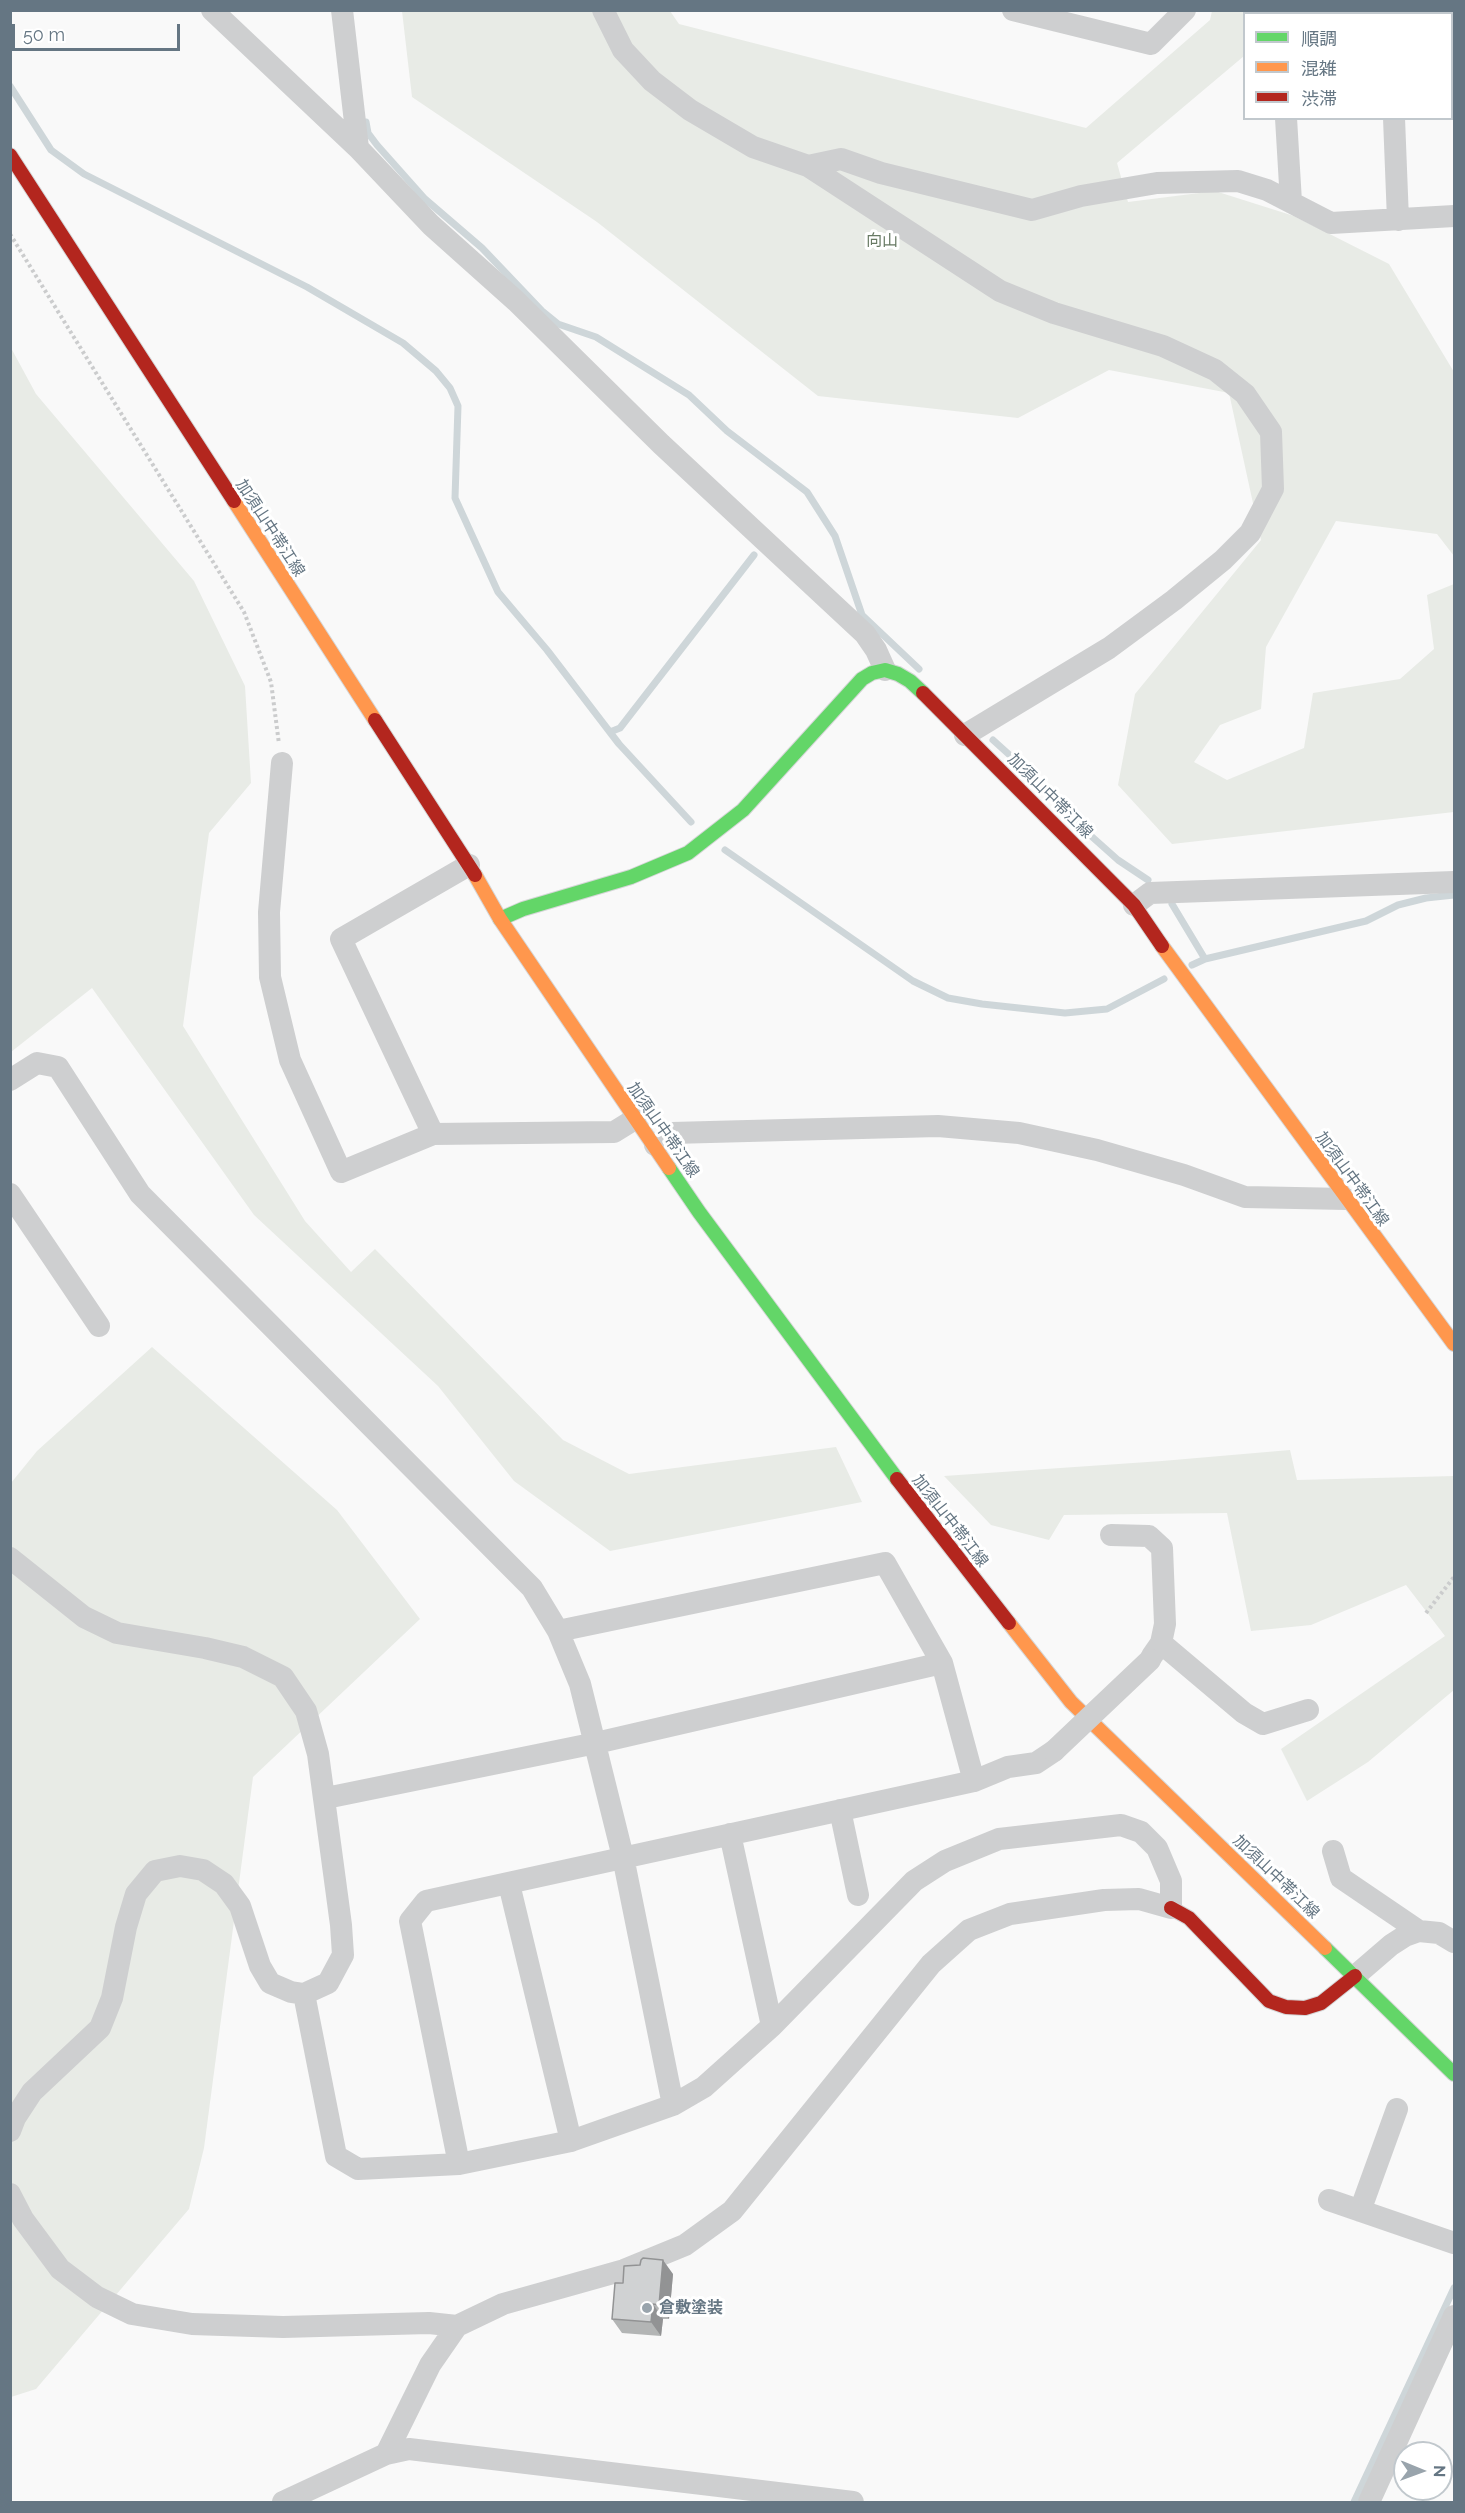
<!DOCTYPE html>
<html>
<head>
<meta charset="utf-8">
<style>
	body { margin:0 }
	#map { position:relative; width:1465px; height:2513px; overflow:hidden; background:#f9f9f9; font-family:Raleway,"Noto Sans JP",sans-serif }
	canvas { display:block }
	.frame { position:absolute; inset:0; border:12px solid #657683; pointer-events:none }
	.legend { position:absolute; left:1243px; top:12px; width:210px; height:108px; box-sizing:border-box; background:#fff; border:2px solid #c1c8cd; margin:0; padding:8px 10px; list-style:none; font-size:18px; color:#657683 }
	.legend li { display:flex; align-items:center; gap:12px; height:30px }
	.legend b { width:30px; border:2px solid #c1c8cd }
	.north { position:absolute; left:1393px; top:2441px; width:60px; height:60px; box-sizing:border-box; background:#fff; border:2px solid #c1c8cd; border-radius:50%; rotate:91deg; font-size:16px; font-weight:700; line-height:24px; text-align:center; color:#657683 }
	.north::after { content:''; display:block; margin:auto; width:21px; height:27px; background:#99a4ac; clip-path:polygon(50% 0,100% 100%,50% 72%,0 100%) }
	.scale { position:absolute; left:12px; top:24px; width:168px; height:27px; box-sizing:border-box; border:3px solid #657683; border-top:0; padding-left:8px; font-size:18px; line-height:21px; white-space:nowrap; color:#657683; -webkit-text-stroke:4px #fff; paint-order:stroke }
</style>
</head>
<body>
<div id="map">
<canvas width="1465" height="2513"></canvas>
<div class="frame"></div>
<ul class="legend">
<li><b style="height:8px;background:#63d668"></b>順調</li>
<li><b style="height:8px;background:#ff974d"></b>混雑</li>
<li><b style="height:8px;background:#b3261e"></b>渋滞</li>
</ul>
<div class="north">N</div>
<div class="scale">50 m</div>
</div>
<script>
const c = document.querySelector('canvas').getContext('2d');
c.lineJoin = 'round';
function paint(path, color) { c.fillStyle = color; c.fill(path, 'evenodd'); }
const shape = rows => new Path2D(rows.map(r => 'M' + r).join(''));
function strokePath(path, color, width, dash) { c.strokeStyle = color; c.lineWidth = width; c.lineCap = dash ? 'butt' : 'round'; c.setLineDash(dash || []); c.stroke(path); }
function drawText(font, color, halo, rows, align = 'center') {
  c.font = font + ' Raleway,"Noto Sans JP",sans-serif'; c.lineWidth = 6; c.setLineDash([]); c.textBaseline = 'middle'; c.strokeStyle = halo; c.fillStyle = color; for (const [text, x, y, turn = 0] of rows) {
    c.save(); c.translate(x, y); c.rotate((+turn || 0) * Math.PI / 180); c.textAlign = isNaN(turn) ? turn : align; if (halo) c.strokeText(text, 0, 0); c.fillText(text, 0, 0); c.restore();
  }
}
paint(shape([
	[402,11,670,11,679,24,1086,128,1210,20,1212,11,1259,11,1259,13,1244,14,1244,56,1117,163,1128,202,1215,191,1294,216,1389,264,1454,372,1454,556,1437,534,1336,521,1266,647,1261,709,1220,725,1194,762,1227,780,1304,748,1313,693,1400,679,1434,649,1427,595,1454,584,1454,812,1172,844,1118,785,1135,694,1261,540,1229,393,1109,370,1018,418,818,396,597,222,412,97],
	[10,346,36,394,194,581,245,686,251,783,209,833,183,1026,305,1221,351,1272,375,1249,563,1440,629,1474,836,1447,862,1502,610,1551,514,1481,438,1386,254,1215,92,988,11,1052],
	[152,1347,337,1510,420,1619,253,1777,204,2148,189,2209,36,2389,11,2397,11,1483,37,1451],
	[1290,1450,1297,1480,1454,1476,1454,1690,1368,1762,1307,1801,1281,1749,1445,1636,1406,1585,1311,1625,1251,1631,1227,1513,1064,1515,1049,1540,991,1525,944,1476,1162,1461]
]), '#e8ebe6');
strokePath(shape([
	[10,86,51,150,84,174,307,287,403,343,436,371,450,388,458,406,455,498,498,592,547,650,619,744,691,822],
	[366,122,368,133,377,145,425,199,482,248,542,311,558,324,596,337,689,395,727,431,807,492,835,536,862,615,919,669],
	[610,732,620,728,754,555],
	[993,740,1056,797,1090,835,1118,860,1148,880],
	[725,850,913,981,948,998,982,1004,1065,1013,1107,1009,1164,979],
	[1172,904,1205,959],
	[1192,965,1205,959,1366,921,1398,905,1426,898,1454,895],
	[1354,2502,1454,2288]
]), '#ced6d9', 7);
const fast = shape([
	[500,919,523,909,631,877,688,853,743,810,862,679,872,673,885,670,898,674,910,681,923,693],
	[669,1168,699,1212,897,1479],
	[1325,1948,1454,2074]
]);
const slow = shape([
	[234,501,375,720],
	[475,875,500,919,669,1168],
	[1162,946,1454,1344],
	[1009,1623,1071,1702,1325,1948]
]);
const jam = shape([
	[10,155,234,501],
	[923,693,1134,905,1162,946],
	[375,720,475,875],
	[897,1479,1009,1623],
	[1171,1908,1189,1918,1269,2001,1286,2007,1305,2008,1321,2003,1355,1976]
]);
strokePath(fast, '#d5d6d7', 16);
strokePath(slow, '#d5d6d7', 16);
strokePath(jam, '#d5d6d7', 16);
strokePath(shape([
	[10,234,244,612,271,682,279,744],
	[1426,1613,1454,1577]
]), '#cbcccd', 4, [3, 3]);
strokePath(shape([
	[212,10,358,148,431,225,516,301,661,444,865,634,876,650,885,670],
	[342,10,358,148],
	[603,10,623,50,652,81,690,110,753,147,808,166,1000,291,1054,313,1163,346,1215,370,1245,394,1271,432,1273,489,1250,533,1223,560,1174,600,1109,648,965,735],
	[1013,10,1151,44,1185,10],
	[1280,10,1280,14],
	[1389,10,1389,14],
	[1452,14,1454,13],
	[1286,118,1291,202],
	[1394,118,1398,220],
	[808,166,841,159,881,173,1032,210,1081,196,1157,183,1238,181,1267,190,1331,223,1454,216],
	[282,763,269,912,270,977,290,1060,341,1172,433,1134],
	[469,865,341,939,433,1134,614,1132,635,1119],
	[1134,905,1150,893,1454,882],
	[10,1080,37,1063,58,1067,140,1194,532,1588,558,1631,580,1684,623,1857,673,2105],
	[655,1145,672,1133,938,1126,1019,1133,1097,1150,1184,1175,1245,1197,1346,1199],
	[10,1194,99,1326],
	[1111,1535,1149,1536,1162,1548,1165,1624,1161,1643,1152,1656],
	[10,1558,84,1617,117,1633,205,1648,243,1657,283,1677,306,1711,318,1754,341,1925,343,1955,328,1983,304,1994,291,1992,270,1983,260,1966,240,1906,224,1884,203,1870,180,1866,155,1871,136,1894,126,1927,112,1998,100,2028,32,2092,15,2118,10,2131],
	[1161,1643,1244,1713,1263,1724,1308,1710],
	[974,1781,1008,1767,1036,1763,1054,1751],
	[326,1798,596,1743,942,1663],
	[840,1810,858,1895],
	[730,1834,772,2026],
	[1333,1851,1341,1878,1419,1931],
	[509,1884,571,2141],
	[1355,1976,1391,1945,1405,1936,1419,1931,1439,1933,1454,1942],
	[304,1994,336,2156,358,2169,459,2164,571,2141,673,2105,704,2087,772,2026,914,1881,945,1861,999,1839,1121,1825,1141,1832,1157,1848,1171,1881,1171,1908,1139,1899,1104,1900,1010,1914,969,1930,931,1964,732,2211,685,2245,624,2270,503,2304,457,2326,430,2365,386,2454],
	[459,2164,410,1921,426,1901,974,1781,942,1663,885,1563,558,1631],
	[10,2194,23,2219,60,2269,97,2297,132,2314,192,2324,283,2327,429,2323,457,2326],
	[1329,2200,1454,2243],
	[1360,2211,1397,2109],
	[283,2502,386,2454,409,2449,853,2502],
	[1369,2502,1454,2316]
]), '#cecfd0', 22);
strokePath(fast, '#63d668', 14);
strokePath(slow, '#ff974d', 14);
strokePath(jam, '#b3261e', 14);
strokePath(shape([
	[1054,1751,1150,1660]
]), '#cecfd0', 22);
paint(shape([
	[640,2265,673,2274,669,2319,663,2319,661,2336,622,2333,612,2319,623,2283]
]), '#b3b5b5');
paint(shape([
	[663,2260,673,2274,669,2319,659,2305],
	[653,2304,663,2319,661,2336,651,2322]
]), '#929394');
const building = shape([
	[643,2258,663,2260,659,2305,653,2304,651,2322,612,2319,615,2283,623,2283,624,2266,640,2265,641,2260,643,2258]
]);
paint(building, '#d0d2d3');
strokePath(building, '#929394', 1.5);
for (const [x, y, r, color] of [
	[647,2308,6,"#99a4ac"]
]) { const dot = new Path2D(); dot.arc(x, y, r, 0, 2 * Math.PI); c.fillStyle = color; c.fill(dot); strokePath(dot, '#fff', 2); }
drawText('16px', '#687a64', '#fff', [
	["向山",882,241]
]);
drawText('16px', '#657683', '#fff', [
	["加須山中帯江線",270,528,57],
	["加須山中帯江線",1050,796,45],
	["加須山中帯江線",663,1130,55],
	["加須山中帯江線",1352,1179,54],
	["加須山中帯江線",950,1521,52],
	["加須山中帯江線",1276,1877,44]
]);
drawText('bold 16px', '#657683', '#fff', [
	["倉敷塗装",659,2308]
], 'left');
</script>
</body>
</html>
